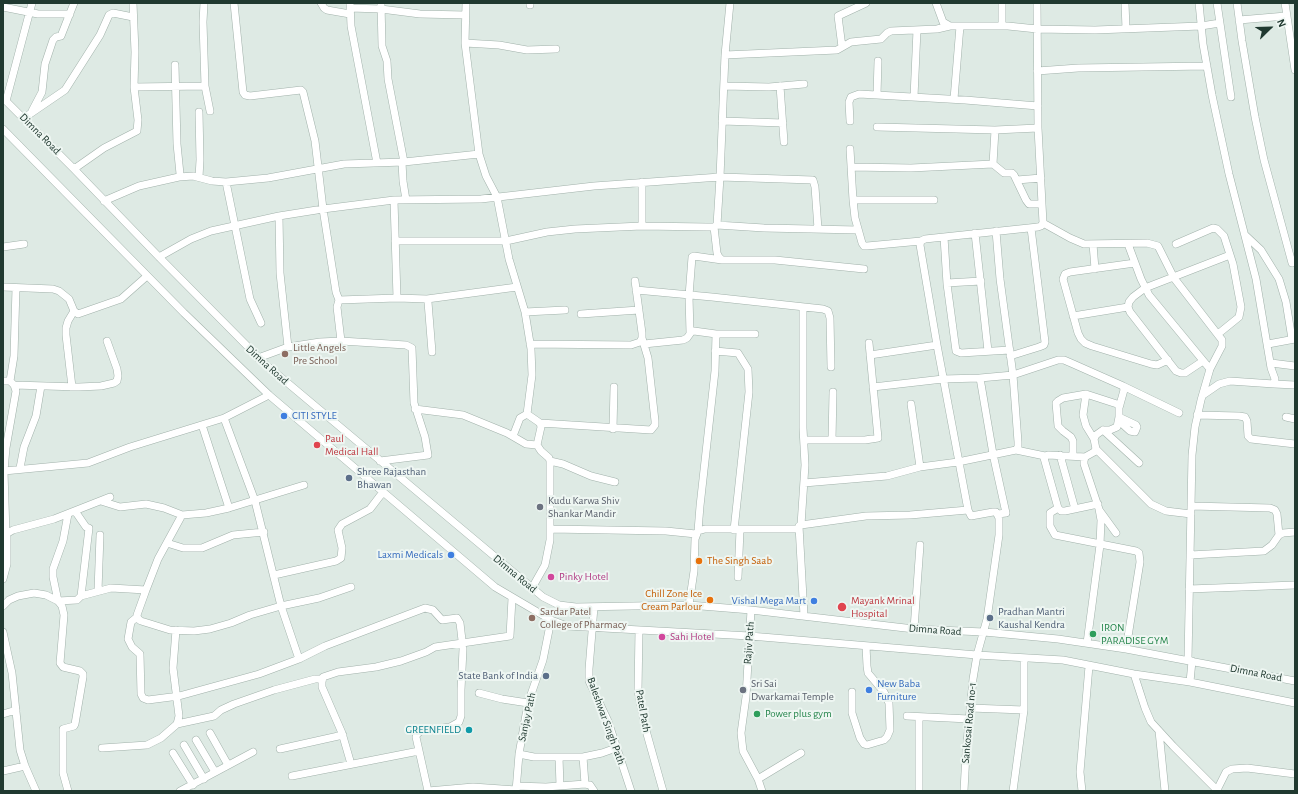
<!DOCTYPE html>
<html>
<head>
<meta charset="utf-8">
<style>
	body { margin:0 }
	#map { position:relative; width:1298px; height:794px; overflow:hidden; background:#deeae4; font-family:"Alegreya Sans",sans-serif }
	canvas { display:block }
	.frame { position:absolute; inset:0; border:4px solid #203930; pointer-events:none }
	.north { position:absolute; left:1250px; top:8px; width:40px; height:40px; -webkit-text-stroke:3px #eef6f2; paint-order:stroke; rotate:67deg; font-size:11px; font-weight:700; line-height:16px; text-align:center; color:#203930 }
	.north::after { content:''; display:block; margin:auto; width:14px; height:18px; background:#203930; clip-path:polygon(50% 0,100% 100%,50% 72%,0 100%) }
</style>
</head>
<body>
<div id="map">
<canvas width="1298" height="794"></canvas>
<div class="frame"></div>
<div class="north">N</div>
</div>
<script>
const c = document.querySelector('canvas').getContext('2d');
c.lineJoin = 'round';
const shape = rows => new Path2D(rows.map(r => 'M' + r).join(''));
function strokePath(path, color, width, dash) { c.strokeStyle = color; c.lineWidth = width; c.lineCap = dash ? 'butt' : 'round'; c.setLineDash(dash || []); c.stroke(path); }
function drawText(font, color, halo, rows, align = 'center') {
  c.font = font + ' "Alegreya Sans",sans-serif'; c.lineWidth = 4; c.setLineDash([]); c.textBaseline = 'middle'; c.strokeStyle = halo; c.fillStyle = color; for (const [text, x, y, turn = 0] of rows) {
    c.save(); c.translate(x, y); c.rotate((+turn || 0) * Math.PI / 180); c.textAlign = isNaN(turn) ? turn : align; if (halo) c.strokeText(text, 0, 0); c.fillText(text, 0, 0); c.restore();
  }
}
const minor = shape([
	[204,3,203,22,205,86,210,111],
	[321,3,324,8,327,10,350,14],
	[350,3,351,26,377,163],
	[381,3,382,46,387,61,388,79,404,162],
	[936,3,943,22,950,26,1008,26,1037,29,1095,30,1201,26,1220,23],
	[1002,3,1002,26],
	[1125,3,1126,29],
	[1199,3,1203,44,1212,95,1229,174,1256,279,1271,368,1275,379,1274,384,1295,385],
	[1217,3,1231,97],
	[1237,3,1242,41,1255,117,1264,160,1292,263],
	[1285,3,1295,70],
	[530,5,530,3],
	[3,7,38,14,70,14],
	[350,8,381,9,420,14,465,15],
	[1239,20,1286,16],
	[465,43,499,45,527,50,556,49],
	[842,47,838,16,866,3],
	[725,55,837,50,851,42,881,39,887,33,891,31,937,29,950,26],
	[1037,71,1078,68,1207,66],
	[724,86,769,87,804,84],
	[780,86,784,142],
	[134,87,205,86],
	[877,95,878,61],
	[914,97,917,30],
	[3,98,74,169,159,257,265,364,543,597,559,605,576,607,689,605,751,610,914,629,984,632,1058,639,1126,649,1295,681],
	[954,99,960,26],
	[6,101,32,3],
	[32,111,42,92,45,64,53,40,56,37,61,36,74,3],
	[199,112,200,160,199,177],
	[24,118,65,90,100,35,109,15,113,13,133,17],
	[722,121,783,123],
	[850,121,849,102,851,97,859,94,965,100,1038,106],
	[877,127,995,130,1038,128],
	[3,129,184,313,269,395,495,587,551,620,567,626,750,636,977,655,1063,660,1134,674,1190,682,1295,703],
	[850,149,853,200,855,218,862,243,864,246,867,246,921,241],
	[479,154,486,176,497,197,509,259,525,312,531,349,532,375,527,414,540,423,541,427,537,445,541,451,549,458,550,461,550,540,545,565,532,588],
	[402,162,403,181,406,200],
	[993,164,995,130],
	[851,167,911,168,993,164,1004,173,1012,173,1014,175,1026,200,1029,204,1042,204],
	[74,169,104,148,137,131,138,120,134,87,135,52,133,3],
	[179,177,193,176,212,181,226,182,268,178,344,164,404,162,479,154,465,43,466,3],
	[1017,180,1041,178],
	[226,182,250,299,261,323],
	[394,200,397,298],
	[853,200,934,200],
	[104,201,139,186,179,177,180,174,177,144,175,65],
	[279,216,280,273,288,347],
	[1043,223,1070,238,1084,244,1147,243,1158,246,1174,278,1222,340,1222,346,1210,369,1201,400,1195,427,1192,455,1188,660],
	[717,225,764,228,858,230],
	[642,226,707,227,714,227,717,225,720,177,813,180,815,187,818,229],
	[714,227,717,253,719,257,722,260,775,260,864,269],
	[975,233,988,351],
	[1245,235,1261,250,1279,279,1286,302,1292,339],
	[944,237,947,284,956,351,961,353,1010,350],
	[395,241,506,241,547,232,575,229,642,226,642,182],
	[1093,244,1095,269],
	[1128,244,1141,279,1149,295,1210,369],
	[1176,244,1213,228,1217,229,1224,236,1233,264,1241,307,1239,317,1218,334],
	[3,247,24,244],
	[159,257,191,239,211,231,279,216,323,209,315,141,303,92,301,90,250,96,245,95,243,92,234,3],
	[1135,263,1070,272,1065,274,1063,279,1078,333,1081,339,1085,343,1092,346,1151,364,1157,365,1168,360],
	[947,283,981,281],
	[3,287,53,289,59,291,69,299,74,311,78,314,121,299,147,276],
	[636,290,712,297,823,309,828,311,830,318,831,367],
	[427,299,517,287],
	[525,312,565,310],
	[581,314,639,310],
	[1073,316,1128,307],
	[690,333,689,296,692,257,694,256,722,260],
	[341,341,406,345,412,348,414,403,425,437,428,455,380,461],
	[530,344,631,345,640,342,642,338,642,333,635,281],
	[644,344,683,340,687,338,692,331,694,331,716,334,755,334],
	[1268,344,1295,339],
	[715,351,738,353,748,369,749,392,734,530],
	[432,352,428,302,427,299,397,298,339,300,336,292,323,209,394,200,481,199,594,186,720,177,725,55,730,3],
	[870,355,937,345],
	[1010,356,1039,347,1044,345,1045,342,1031,228],
	[258,358,288,347,320,342,341,341,337,307,339,300],
	[1203,361,1185,373,1181,373,1176,371,1130,312,1128,307,1129,302,1133,297,1145,288,1230,255],
	[1271,363,1295,366],
	[980,378,993,454,1006,513,998,514],
	[3,381,10,381,14,385,16,391,6,448,4,471,88,463,130,447,224,418,269,395],
	[10,381,14,356,16,288],
	[14,385,79,387,101,386,114,383,117,381,118,376,117,369,107,341],
	[1123,386,1179,413],
	[72,387,66,335,66,328,68,321,74,311],
	[873,387,943,379,980,378,1013,375,1058,360,1064,360,1071,363,1123,386,1124,390,1119,408,1119,417,1117,427,1110,430,1103,430,1096,435,1094,439,1096,449,1094,452,1085,457,1084,461,1084,464,1099,509,1101,520,1100,545,1087,643],
	[1086,394,1083,415,1086,426,1094,439],
	[1203,395,1219,384,1230,381,1274,384],
	[911,404,920,467],
	[415,409,463,415,507,433,526,444,537,445],
	[1197,415,1239,416,1245,417,1247,421,1248,436,1251,439,1295,444],
	[1286,417,1295,419],
	[224,418,255,501,281,606,299,659],
	[1119,421,1130,431,1135,432,1137,427,1136,425,1119,417],
	[540,423,651,430,655,425,655,421,648,358,642,338],
	[202,425,229,508,304,485],
	[613,429,614,387],
	[1103,430,1139,463],
	[513,436,520,418,527,414],
	[804,440,865,440,878,438,869,343],
	[832,440,833,392],
	[1096,449,1151,504,1166,511,1191,514],
	[1016,450,1045,456],
	[1060,455,1075,509],
	[1073,456,1073,441,1071,437,1063,431,1058,426,1056,403,1058,401,1063,398,1086,394,1120,405],
	[1085,457,1048,455,1045,456,1044,458,1058,508,1061,511,1065,511,1098,504],
	[550,461,563,464,591,476,615,482],
	[20,468,24,447,36,416,41,386],
	[3,471,4,471,6,534,3,534],
	[804,483,887,476,920,467,958,462,1016,450,1018,447,1018,442,1013,375,1000,279,996,231],
	[101,501,120,507,146,504,164,508,182,515,206,513,229,508],
	[1191,506,1270,508,1275,510,1277,514,1279,535],
	[1058,508,1050,513,1050,526,1055,535,1136,551,1139,553,1140,562,1126,649],
	[75,511,86,527,89,528,81,596],
	[1100,511,1116,533],
	[68,514,63,541,53,569,53,577,58,601,77,600,81,596,111,588,146,590],
	[182,515,158,559,146,590,137,615,138,619,141,621,170,630,194,631,210,629,231,623,250,615,281,606,319,598,351,587],
	[801,525,805,465,803,428,803,307],
	[550,529,666,531,696,534],
	[698,531,700,506,715,371,716,334],
	[167,543,183,548,202,548,233,535,264,532],
	[1190,555,1264,551,1272,545,1279,535,1283,533,1295,532],
	[274,575,336,561,341,558,342,548,338,530,342,524,370,509,383,492],
	[738,577,740,530],
	[3,579,7,564,7,537,6,534,13,530,54,519,110,497],
	[1189,589,1295,585],
	[98,591,100,535],
	[689,605,694,571,695,539,698,531,705,529,798,529],
	[3,606,9,600,18,596,34,593,46,595,58,601,62,606,64,615,60,663,63,667,80,671,83,674,83,677,75,724,74,726,63,729,63,773,68,791],
	[594,607,589,669,589,681,608,721,631,791],
	[751,610,746,697,741,733,743,751,758,779,762,791],
	[804,616,799,526,801,525,866,516,910,515,968,510],
	[137,617,131,622,128,639,132,647,140,654,141,694,143,698,148,700,179,696,259,674,299,659,325,646,425,608,433,610,442,620,457,618,460,623,463,649,461,690,461,716,459,722,450,727,421,731,417,734,416,737,428,791,473,787,516,790],
	[914,629,920,545],
	[639,630,638,691,645,727,663,791],
	[3,632,12,673,20,750,25,766,36,791],
	[1134,674,1145,708,1151,722,1173,746,1218,791],
	[1190,682,1192,661],
	[852,692,852,713,860,738,864,744,867,745,884,740,887,737,890,730,889,703,884,692,868,673,867,666,866,646],
	[479,693,502,699,528,703],
	[970,708,1024,710],
	[3,714,16,710],
	[907,716,969,719],
	[177,724,214,716,221,710,234,704,274,690,315,679,322,679],
	[1159,731,1165,791],
	[210,733,228,765],
	[196,740,215,772],
	[184,745,204,779],
	[102,748,147,745,161,738,177,724,179,716,173,668,176,630],
	[280,749,343,735],
	[173,753,193,785],
	[519,754,534,757,583,757],
	[559,757,560,786],
	[351,764,342,733,322,687,322,682,323,677,338,672,376,667,401,661,426,652,435,647,510,636,512,598],
	[3,771,25,766],
	[292,776,419,751],
	[758,779,801,753],
	[585,784,583,757,602,753,616,748],
	[516,786,546,787,585,784,590,785,594,791],
	[1217,790,1226,772,1232,769,1247,768,1295,774],
	[180,791,253,752],
	[516,791,519,754,528,703,543,660,551,620],
	[919,791,919,717],
	[964,791,966,753,973,679,977,655,987,619,999,535,999,518,996,512,993,512,971,516,968,510,937,345,920,245,921,241,925,239,1038,227,1041,226,1043,223,1038,128,1037,3],
	[1013,791,1024,710,1024,658],
	[1082,791,1080,772,1089,666]
]);
strokePath(minor, '#a1b1aa', 8);
strokePath(minor, '#fff', 7);
for (const [x, y, r, color] of [
	[285,354,4,"#8d6e63"],
	[284,416,4,"#3f7fe0"],
	[317,445,4,"#e0444e"],
	[349,478,4,"#5c6f8a"],
	[540,507,4,"#6b7280"],
	[451,555,4,"#3f7fe0"],
	[699,561,4,"#e8710a"],
	[551,577,4,"#d1479c"],
	[710,600,4,"#e8710a"],
	[814,601,4,"#3f7fe0"],
	[842,607,5,"#e0444e"],
	[532,618,4,"#8d6e63"],
	[990,618,4,"#5c6f8a"],
	[1093,634,4,"#2e9e5b"],
	[662,637,4,"#d1479c"],
	[546,676,4,"#5c6f8a"],
	[743,690,4,"#6b7280"],
	[869,690,4,"#3f7fe0"],
	[757,714,4,"#2e9e5b"],
	[469,730,4,"#0f9aa8"]
]) { const dot = new Path2D(); dot.arc(x, y, r, 0, 2 * Math.PI); c.fillStyle = color; c.fill(dot); strokePath(dot, '#eef6f2', 1.5); }
drawText('11px', '#203930', '#eef6f2', [
	["Dimna Road",40,134,45],
	["Dimna Road",267,365,42],
	["Dimna Road",515,574,40],
	["Dimna Road",935,630,4],
	["Rajiv Path",749,643,-86],
	["Dimna Road",1256,673,11],
	["Patel Path",643,711,80],
	["Sanjay Path",527,717,-78],
	["Baleshwar Singh Path",606,721,70],
	["Sankosai Road no-1",969,723,-85]
]);
drawText('11px', '#785e54', '#eef6f2', [
	["Little Angels",293,348],
	["Pre School",293,361],
	["Sardar Patel",540,612],
	["College of Pharmacy",540,625]
], 'left');
drawText('11px', '#366cbe', '#eef6f2', [
	["CITI STYLE",292,416],
	["Laxmi Medicals",443,555,"right"],
	["Vishal Mega Mart",806,601,"right"],
	["New Baba",877,684],
	["Furniture",877,697]
], 'left');
drawText('11px', '#be3a42', '#eef6f2', [
	["Paul",325,439],
	["Medical Hall",325,452],
	["Mayank Mrinal",851,601],
	["Hospital",851,614]
], 'left');
drawText('11px', '#4e5e75', '#eef6f2', [
	["Shree Rajasthan",357,472],
	["Bhawan",357,485],
	["Pradhan Mantri",998,612],
	["Kaushal Kendra",998,625],
	["State Bank of India",538,676,"right"]
], 'left');
drawText('11px', '#5b616d', '#eef6f2', [
	["Kudu Karwa Shiv",548,501],
	["Shankar Mandir",548,514],
	["Sri Sai",751,684],
	["Dwarkamai Temple",751,697]
], 'left');
drawText('11px', '#c56008', '#eef6f2', [
	["The Singh Saab",707,561],
	["Chill Zone Ice",702,594,"right"],
	["Cream Parlour",702,607,"right"]
], 'left');
drawText('11px', '#b23c85', '#eef6f2', [
	["Pinky Hotel",559,577],
	["Sahi Hotel",670,637]
], 'left');
drawText('11px', '#27864d', '#eef6f2', [
	["IRON",1101,628],
	["PARADISE GYM",1101,641],
	["Power plus gym",765,714]
], 'left');
drawText('11px', '#0d838f', '#eef6f2', [
	["GREENFIELD",461,730]
], 'right');
</script>
</body>
</html>
